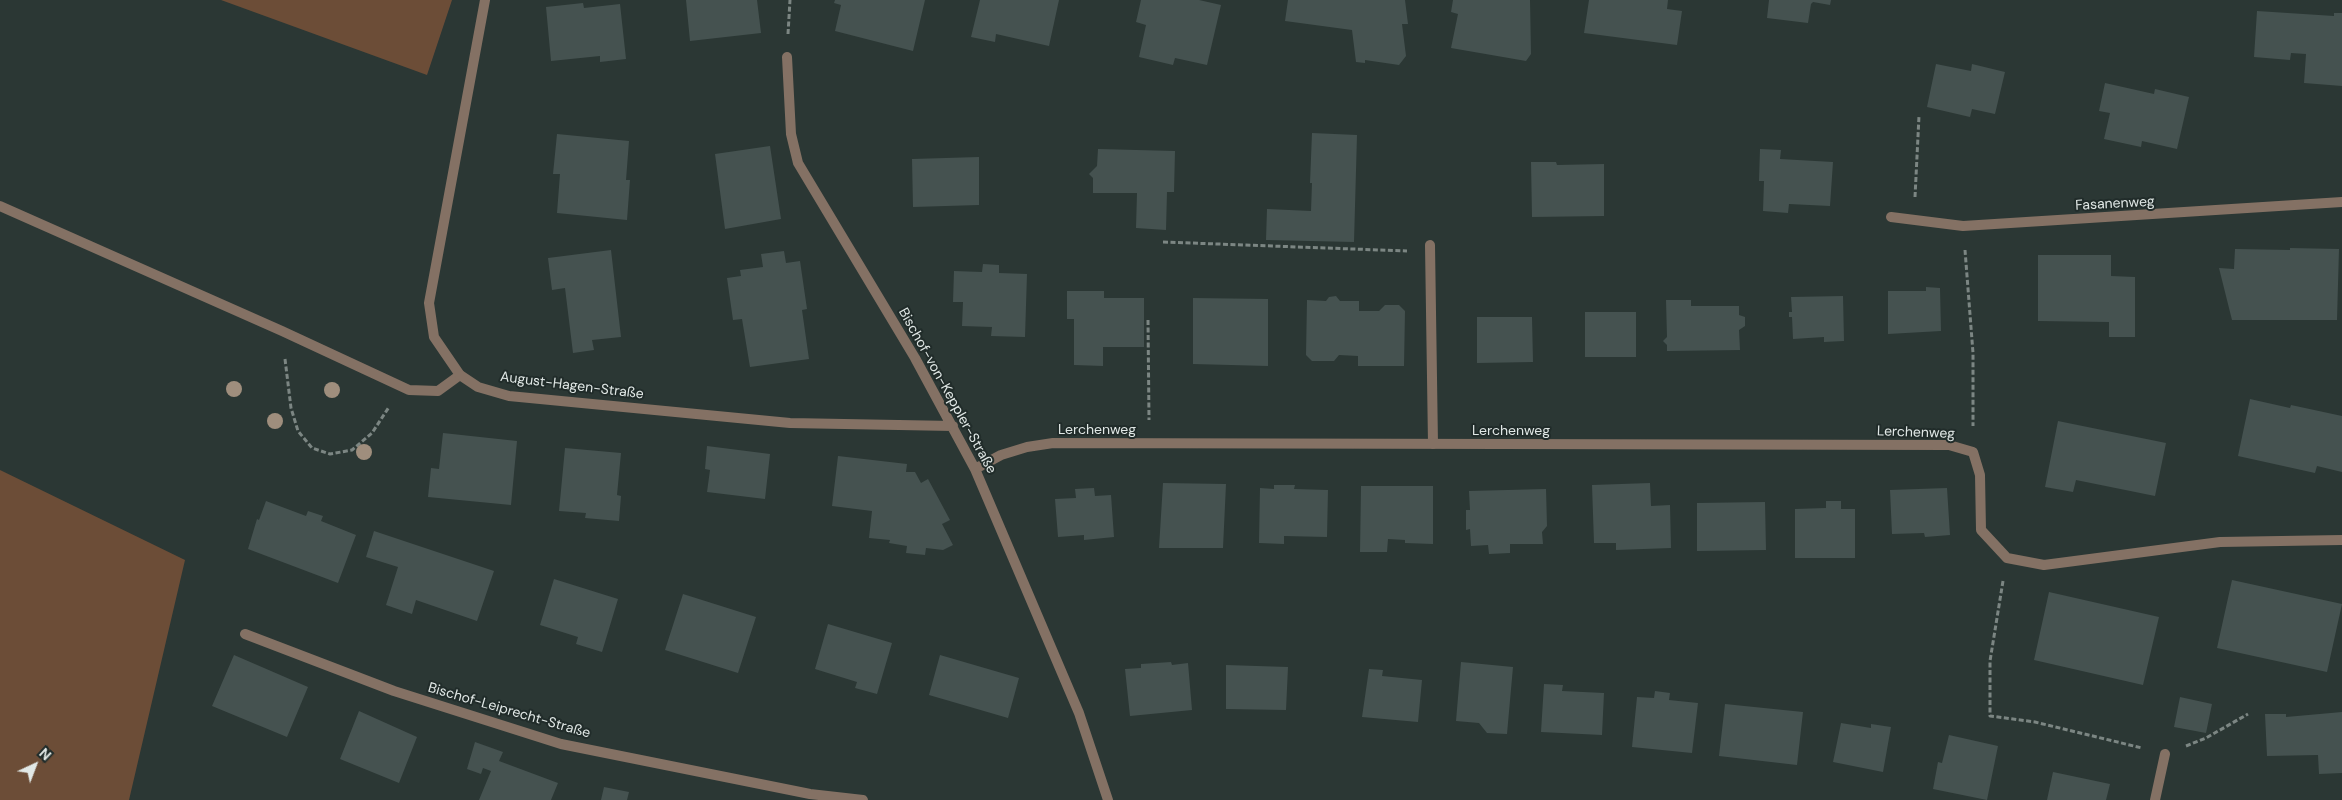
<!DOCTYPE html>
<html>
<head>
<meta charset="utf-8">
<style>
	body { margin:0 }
	#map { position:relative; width:2342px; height:800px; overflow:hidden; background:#2b3734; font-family:"DM Sans",sans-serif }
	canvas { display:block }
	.north { position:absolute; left:10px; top:740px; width:50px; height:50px; -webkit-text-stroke:4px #212c2a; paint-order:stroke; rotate:43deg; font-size:14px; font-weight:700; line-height:20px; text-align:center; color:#e1e8e6 }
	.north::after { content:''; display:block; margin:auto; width:18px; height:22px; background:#e1e8e6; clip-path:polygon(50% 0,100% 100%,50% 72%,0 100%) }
</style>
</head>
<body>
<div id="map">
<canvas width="2342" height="800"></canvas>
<div class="north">N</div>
</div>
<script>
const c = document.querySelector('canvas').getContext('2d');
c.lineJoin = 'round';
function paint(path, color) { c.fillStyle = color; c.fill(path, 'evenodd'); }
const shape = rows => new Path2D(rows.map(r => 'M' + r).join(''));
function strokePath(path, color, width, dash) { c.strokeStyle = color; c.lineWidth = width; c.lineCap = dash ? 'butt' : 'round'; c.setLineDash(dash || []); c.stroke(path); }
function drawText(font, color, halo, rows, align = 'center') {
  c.font = font + ' "DM Sans",sans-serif'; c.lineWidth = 4; c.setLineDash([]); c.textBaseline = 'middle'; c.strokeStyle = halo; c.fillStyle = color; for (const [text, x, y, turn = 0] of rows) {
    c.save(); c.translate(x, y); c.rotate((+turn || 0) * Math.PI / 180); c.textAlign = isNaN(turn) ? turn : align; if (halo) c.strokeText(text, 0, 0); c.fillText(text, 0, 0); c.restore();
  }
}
paint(shape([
	[221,0,452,0,427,75],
	[0,470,185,560,129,800,0,800]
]), '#6c4d37');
paint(shape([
	[686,0,757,0,761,33,690,41],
	[835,0,925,0,913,51,835,31,841,5,834,3],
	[980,0,1059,0,1049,46,996,34,995,42,971,37],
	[1141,0,1199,0,1221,5,1207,65,1175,58,1173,65,1139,57,1146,25,1136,22],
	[1288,0,1405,0,1408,24,1402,24,1406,56,1399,65,1365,60,1365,63,1356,62,1352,30,1285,21],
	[1453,0,1530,0,1531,54,1526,61,1451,48,1458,14,1451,12],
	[1589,0,1668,0,1667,9,1682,11,1677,45,1584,33],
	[1769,0,1831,0,1830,5,1813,2,1811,4,1808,23,1767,18],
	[583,3,584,8,620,4,626,59,600,62,600,56,551,61,546,7],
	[2257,11,2334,16,2334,13,2342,13,2342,86,2304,83,2306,54,2291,53,2290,60,2254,57],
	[1936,64,1971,71,1972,64,2005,72,1995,114,1972,109,1970,117,1927,107],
	[2105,83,2154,94,2155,89,2189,97,2177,149,2142,141,2141,147,2104,139,2110,113,2099,111],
	[1312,133,1357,135,1354,242,1266,240,1267,209,1311,211,1312,183,1310,183],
	[557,134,629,141,626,180,630,180,627,220,557,213,560,174,553,174],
	[770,146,781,219,725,229,715,154],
	[1098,149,1175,151,1174,192,1167,192,1166,230,1136,228,1137,193,1093,193,1093,178,1089,174,1097,166],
	[1760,149,1781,150,1780,159,1833,162,1830,206,1789,204,1788,213,1763,211,1764,181,1759,181],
	[979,157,979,205,913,207,912,159],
	[1531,162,1556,162,1557,165,1604,164,1604,216,1532,217],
	[2290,248,2339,249,2337,320,2232,320,2219,268,2234,269,2235,249,2290,250],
	[611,250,621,337,592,340,594,350,573,353,565,288,552,290,548,258],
	[784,251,786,263,800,261,807,309,802,310,809,359,750,367,742,319,733,320,727,278,741,276,740,270,763,267,761,254],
	[2038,255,2111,255,2111,276,2135,277,2135,337,2109,337,2109,322,2038,321],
	[983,264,999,265,999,273,1027,274,1025,337,991,336,992,327,962,326,963,302,953,302,954,271,982,272],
	[1926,287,1940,288,1941,331,1888,334,1888,291,1926,291],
	[1067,291,1104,291,1104,298,1144,298,1144,347,1103,347,1103,366,1074,365,1074,319,1067,319],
	[1336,296,1340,301,1359,301,1359,311,1379,311,1385,305,1399,305,1405,311,1404,366,1358,366,1358,356,1339,355,1334,361,1312,361,1306,355,1307,300,1326,301,1329,297],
	[1843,296,1844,341,1824,342,1824,337,1793,339,1792,317,1789,317,1789,312,1792,312,1791,297],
	[1193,298,1268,299,1268,366,1193,364],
	[1666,300,1691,300,1691,306,1739,306,1739,315,1745,317,1745,326,1739,330,1740,350,1667,351,1667,345,1663,341,1667,337],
	[1585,312,1636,312,1636,357,1585,357],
	[1477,317,1532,317,1533,362,1477,363],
	[2250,399,2290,408,2291,405,2342,416,2342,472,2317,466,2315,473,2238,456],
	[2058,421,2166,443,2155,496,2076,480,2073,492,2045,487],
	[443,433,517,441,511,505,428,497,431,468,439,469],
	[707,446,770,454,765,499,707,492,710,470,705,469],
	[565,448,621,453,617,495,621,496,619,521,585,518,586,513,559,511],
	[838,456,907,464,906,472,915,472,921,483,928,479,950,520,942,524,953,545,943,550,926,548,925,555,906,553,907,546,889,543,890,540,869,538,872,511,832,506],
	[1163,483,1226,484,1223,548,1159,548],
	[1650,483,1651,506,1670,505,1671,548,1616,550,1616,543,1594,543,1592,485],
	[1274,485,1295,485,1294,489,1328,490,1327,537,1284,536,1284,544,1259,543,1260,488,1274,489],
	[1361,486,1433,486,1433,544,1405,543,1405,540,1388,539,1387,552,1360,552],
	[1094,488,1095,496,1111,495,1114,537,1084,540,1084,535,1058,537,1055,499,1076,498,1075,489],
	[1947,488,1950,535,1925,537,1924,533,1892,534,1890,490],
	[1546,489,1547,526,1542,532,1543,544,1510,544,1510,553,1489,554,1488,545,1471,546,1470,529,1466,530,1466,510,1470,510,1469,491],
	[266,501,306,516,308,511,323,516,321,521,356,535,338,583,248,549,257,519,259,520],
	[1826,501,1841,501,1841,509,1855,509,1855,558,1795,558,1795,509,1826,508],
	[1765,502,1766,550,1697,551,1697,503],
	[374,531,494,571,477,621,416,600,412,614,386,605,398,567,366,557],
	[554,579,618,599,602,652,576,644,578,637,540,625],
	[2232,580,2342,604,2327,672,2217,648],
	[2049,592,2159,617,2143,685,2034,660],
	[683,594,756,617,738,673,665,650],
	[828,624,892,643,877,694,855,688,857,682,815,669],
	[234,655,308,687,287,737,212,706],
	[940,655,1019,678,1008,718,929,695],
	[1171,662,1172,665,1188,663,1192,710,1130,716,1125,669,1141,668,1141,664],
	[1461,662,1513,667,1507,734,1487,733,1479,723,1456,721],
	[1226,665,1288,667,1286,710,1226,709],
	[1369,669,1383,670,1382,676,1422,680,1418,722,1362,717],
	[1544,684,1563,685,1562,691,1604,693,1602,735,1541,732],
	[1655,691,1670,693,1669,700,1698,703,1692,753,1632,747,1637,697,1654,698],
	[2180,697,2212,704,2206,733,2174,727],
	[1725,704,1803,712,1797,765,1719,756],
	[359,711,417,737,399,783,340,759],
	[2342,712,2342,773,2319,774,2318,755,2267,756,2265,714,2286,714,2286,717],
	[1841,723,1871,728,1871,724,1891,727,1883,772,1833,762],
	[1949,735,1998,746,1987,800,1933,789,1938,762,1942,763],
	[475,742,503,752,499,761,558,783,551,800,479,800,491,771,483,768,481,774,467,769],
	[2053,772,2110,784,2106,800,2047,800],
	[604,787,629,792,627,800,601,800]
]), '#455250');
strokePath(shape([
	[788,34,790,0],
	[1915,197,1919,116],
	[1163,242,1407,251],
	[1965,250,1973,353,1973,426],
	[1148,320,1149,420],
	[285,359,291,408,298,431,312,448,330,454,352,450,372,433,389,407],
	[2003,581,1990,661,1990,716,2035,722,2142,748],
	[2186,746,2206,738,2248,714]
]), '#7c8683', 3, [5, 2.5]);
strokePath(shape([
	[0,206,282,331,409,390,438,391,460,375],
	[1430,245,1433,444],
	[2155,800,2165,754]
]), '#847164', 10);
strokePath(shape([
	[485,0,429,303,434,337,460,375,478,387,509,396,790,423,953,426],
	[787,57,791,134,798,163,915,358,975,469,1079,713,1108,800],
	[1891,217,1963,226,2342,202],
	[975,469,1001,455,1027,447,1053,443,1949,445,1973,452,1980,475,1981,530,2007,558,2044,565,2220,542,2342,540],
	[245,634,394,691,561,744,810,794,863,800]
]), '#847164', 10);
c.fillStyle = '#9f8e7d';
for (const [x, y] of [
	[234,389],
	[332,390],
	[275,421],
	[364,452]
]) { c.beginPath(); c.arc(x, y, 8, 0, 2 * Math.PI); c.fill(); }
drawText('14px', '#e1e8e6', '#212c2a', [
	["Fasanenweg",2115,204,-3],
	["August-Hagen-Straße",572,386,7],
	["Bischof-von-Keppler-Straße",947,391,61],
	["Lerchenweg",1097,430],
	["Lerchenweg",1511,431],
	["Lerchenweg",1916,433,2],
	["Bischof-Leiprecht-Straße",509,711,16]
]);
</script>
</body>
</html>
